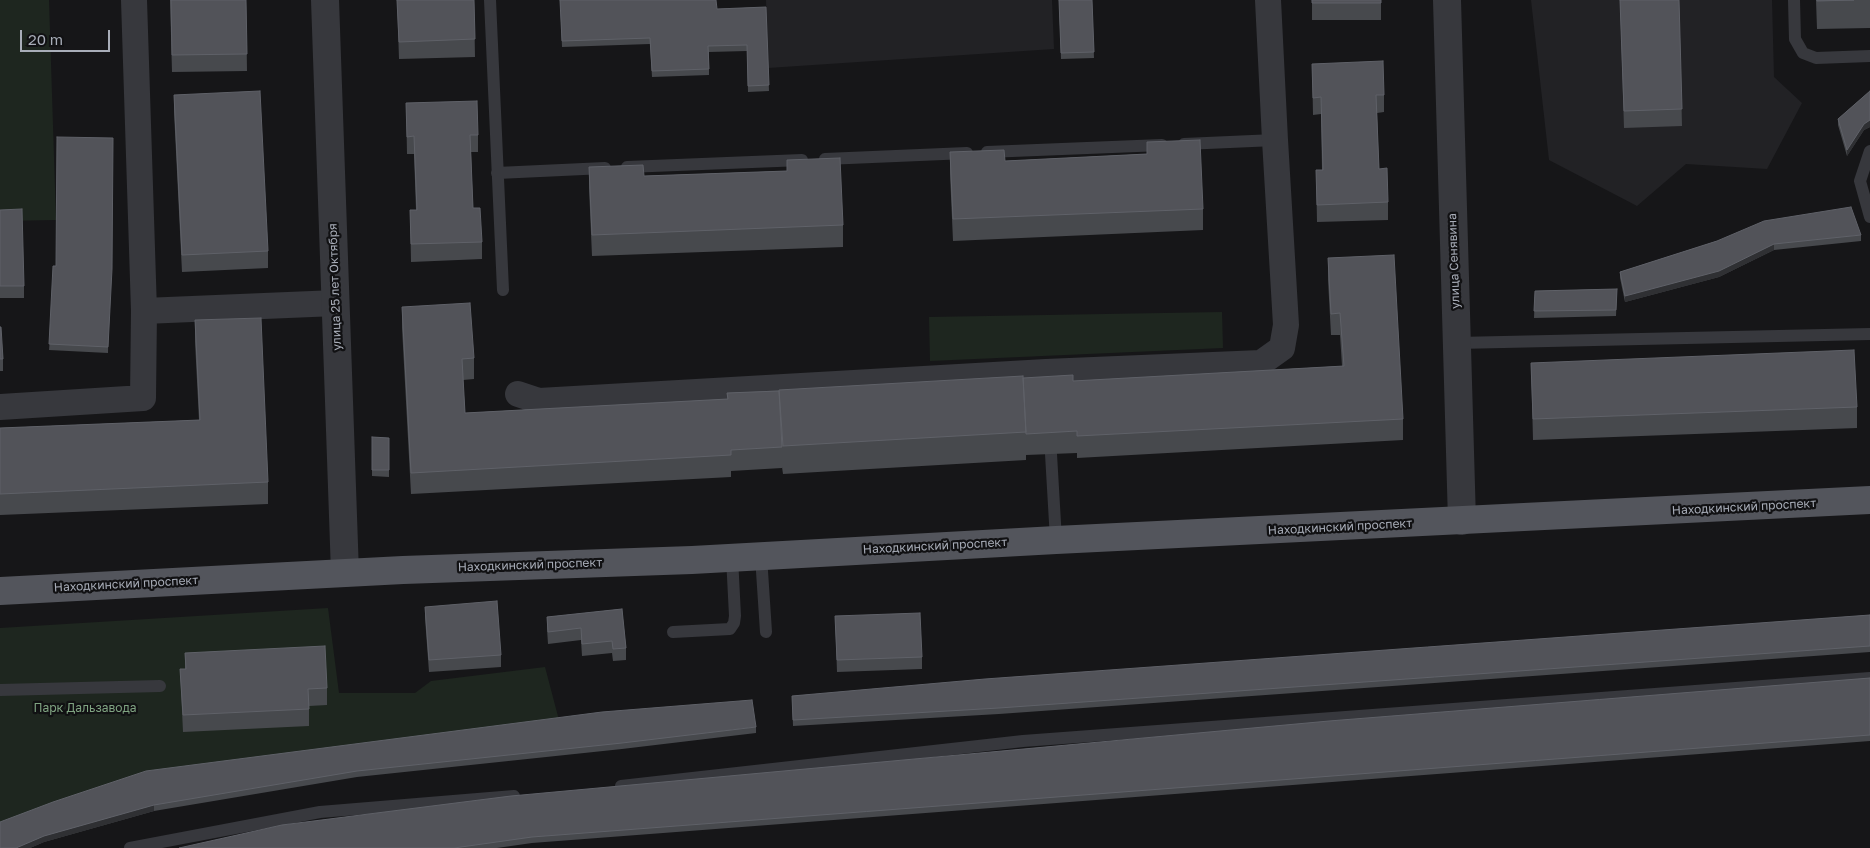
<!DOCTYPE html>
<html>
<head>
<meta charset="utf-8">
<style>
	body { margin:0 }
	#map { position:relative; width:1870px; height:848px; overflow:hidden; background:#161618; font-family:"Golos Text",sans-serif }
	canvas { display:block }
	.scale { position:absolute; left:20px; top:30px; width:90px; height:22px; box-sizing:border-box; border:2px solid #a8adb8; border-top:0; padding-left:6px; font-size:15px; line-height:18px; white-space:nowrap; color:#a8adb8; -webkit-text-stroke:4px #111113; paint-order:stroke }
</style>
</head>
<body>
<div id="map">
<canvas width="1870" height="848"></canvas>
<div class="scale">20 m</div>
</div>
<script>
const c = document.querySelector('canvas').getContext('2d');
c.lineJoin = 'round';
function paint(path, color) { c.fillStyle = color; c.fill(path, 'evenodd'); }
const shape = rows => new Path2D(rows.map(r => 'M' + r).join(''));
function strokePath(path, color, width, dash) { c.strokeStyle = color; c.lineWidth = width; c.lineCap = dash ? 'butt' : 'round'; c.setLineDash(dash || []); c.stroke(path); }
function drawText(font, color, halo, rows, align = 'center') {
  c.font = font + ' "Golos Text",sans-serif'; c.lineWidth = 4.5; c.setLineDash([]); c.textBaseline = 'middle'; c.strokeStyle = halo; c.fillStyle = color; for (const [text, x, y, turn = 0] of rows) {
    c.save(); c.translate(x, y); c.rotate((+turn || 0) * Math.PI / 180); c.textAlign = isNaN(turn) ? turn : align; if (halo) c.strokeText(text, 0, 0); c.fillText(text, 0, 0); c.restore();
  }
}
paint(shape([
	[766,0,1052,0,1054,49,768,68],
	[1531,0,1772,0,1774,77,1802,103,1767,169,1686,164,1637,206,1549,160]
]), '#222225');
paint(shape([
	[0,0,49,0,56,220,0,221],
	[1222,312,1223,348,930,361,929,317],
	[328,608,339,693,415,693,431,681,545,667,560,724,0,828,0,628]
]), '#1e261f');
strokePath(shape([
	[490,0,503,290],
	[1794,0,1795,39,1803,53,1816,58,1870,56],
	[1184,144,1275,140],
	[1870,151,1860,181,1870,217],
	[987,152,1162,145],
	[825,159,967,153],
	[627,167,802,160],
	[497,173,605,168],
	[1457,343,1870,334],
	[1051,454,1056,540],
	[761,556,766,632],
	[673,632,730,629,734,623,735,616,732,557],
	[0,690,160,686],
	[621,786,1023,741,1870,678],
	[130,848,320,812,514,796]
]), '#37383d', 12);
strokePath(shape([
	[134,0,144,311],
	[518,394,539,401,1046,372,1261,363,1282,348,1286,325,1275,140,1268,0],
	[0,407,143,398,144,311,336,303]
]), '#37383d', 26);
strokePath(shape([
	[325,0,345,573],
	[1447,0,1462,521]
]), '#37383d', 28);
strokePath(shape([
	[0,591,403,570,692,560,1056,540,1870,500]
]), '#53555c', 28);
paint(shape([
	[170,0,246,0,247,71,172,72],
	[397,0,474,0,475,57,399,59],
	[560,0,717,9,766,7,769,91,748,92,747,51,709,52,709,75,652,77,650,44,562,47],
	[1059,0,1092,0,1094,58,1061,59],
	[1312,0,1381,0,1381,20,1312,20],
	[1620,0,1679,0,1682,126,1624,128],
	[1816,0,1870,0,1870,28,1817,29],
	[1312,64,1384,95,1384,112,1377,113,1379,169,1388,202,1388,220,1317,222,1316,170,1322,170,1321,114,1313,115],
	[1870,91,1870,127,1864,130,1847,156,1838,125,1838,119],
	[174,95,268,251,268,268,182,272,174,112],
	[406,103,478,135,478,152,471,152,473,208,482,242,482,259,411,262,410,210,416,210,414,154,407,154],
	[113,138,108,353,49,350,56,266],
	[1147,142,1203,209,1203,230,953,241,950,174,950,152,1005,161,1147,154],
	[589,167,644,176,787,171,843,225,843,247,592,256,589,188],
	[0,210,24,286,24,298,0,298],
	[1861,235,1861,241,1774,250,1719,277,1625,302,1620,278,1620,272,1717,241],
	[1328,258,1403,419,1403,440,1077,458,1077,453,1026,455,1026,460,783,474,782,467,782,468,731,471,731,477,411,494,402,328,402,307,474,358,474,379,463,380,465,413,727,399,727,393,1023,378,1073,381,1342,366,1340,335,1331,335,1328,280],
	[1617,289,1616,316,1534,318,1535,291],
	[195,320,268,482,268,504,0,515,0,428,199,420,195,342],
	[0,327,3,359,3,371,0,371],
	[1531,363,1857,407,1857,428,1533,440],
	[372,437,389,438,389,477,372,476],
	[425,607,501,655,501,667,429,672,425,618],
	[622,609,626,648,626,660,613,661,612,653,582,656,581,640,548,644,547,629,547,617],
	[1870,615,1870,652,999,714,793,726,792,696],
	[835,616,922,657,922,669,837,672],
	[185,653,327,688,327,705,309,706,309,726,183,732,180,669,185,669],
	[1870,678,1870,741,532,843,497,848,179,848],
	[756,727,756,733,622,749,357,777,154,811,44,842,30,848,0,848,53,802]
]), '#47494d');
paint(shape([
	[1870,120,1870,127,1864,130,1847,156,1847,150,1864,124],
	[1774,244,1774,250,1719,277,1625,302,1625,296],
	[154,805,154,811,44,842,30,848,16,848,44,836]
]), '#2f3033');
const building = shape([
	[171,0,246,0,247,54,172,55,171,0],
	[397,0,474,0,475,39,399,42,397,0],
	[560,0,716,0,717,9,766,7,769,85,748,86,747,45,708,46,709,69,652,71,650,38,562,41,560,0],
	[1059,0,1092,0,1094,52,1061,53,1059,0],
	[1312,0,1381,0,1381,3,1312,3,1312,0],
	[1620,0,1679,0,1682,109,1624,111,1620,0],
	[1817,0,1854,0,1817,1,1817,0],
	[1383,61,1384,95,1376,95,1379,169,1387,168,1388,202,1317,205,1316,170,1323,170,1321,97,1313,98,1312,64,1383,61],
	[260,91,268,251,182,255,174,95,260,91],
	[1870,91,1870,120,1864,124,1847,150,1838,119,1870,91],
	[477,101,478,135,470,135,473,208,480,208,482,242,411,244,410,210,417,210,414,136,407,137,406,103,477,101],
	[57,137,113,138,112,269,108,347,49,344,53,266,56,266,57,137],
	[1200,140,1203,209,953,219,950,152,1004,150,1005,161,1147,154,1147,142,1200,140],
	[840,158,843,225,592,235,589,167,643,165,644,176,787,171,787,160,840,158],
	[1851,207,1861,235,1774,244,1719,271,1625,296,1620,272,1717,241,1764,221,1851,207],
	[22,209,24,286,0,286,0,210,22,209],
	[1394,255,1403,419,1077,436,1077,431,1026,434,1023,378,1073,375,1073,381,1344,366,1340,313,1331,314,1328,258,1394,255],
	[1617,289,1616,310,1534,311,1535,291,1617,289],
	[470,303,474,358,462,359,465,413,728,399,727,393,779,391,782,447,731,450,731,455,411,473,402,307,470,303],
	[261,318,268,482,0,494,0,428,200,420,195,320,261,318],
	[0,327,1,327,3,359,0,359,0,327],
	[1854,350,1857,407,1533,419,1531,363,1854,350],
	[1023,376,1026,432,783,446,779,390,1023,376],
	[372,437,389,438,389,470,372,470,372,437],
	[497,601,501,655,429,660,425,607,497,601],
	[622,609,626,648,613,649,612,641,582,644,581,628,548,632,547,617,622,609],
	[920,613,922,657,837,660,835,616,920,613],
	[1870,615,1870,646,999,708,793,720,792,696,985,679,1870,615],
	[325,646,327,688,308,689,309,709,183,715,180,669,186,669,185,653,325,646],
	[1870,678,1870,735,532,837,454,848,179,848,282,825,511,796,1329,721,1870,678],
	[752,700,756,727,622,743,357,771,154,805,44,836,16,848,0,848,0,822,53,802,146,771,602,712,752,700]
]);
paint(building, '#525359');
strokePath(building, '#5f6168', 1);
drawText('12px', '#a8adb8', '#111113', [
	["улица Сенявина",1454,261,-92],
	["улица 25 лет Октября",335,287,-92],
	["Находкинский проспект",1744,507,-3],
	["Находкинский проспект",1340,527,-3],
	["Находкинский проспект",935,546,-3],
	["Находкинский проспект",530,565,-2],
	["Находкинский проспект",126,584,-3]
]);
drawText('12px', '#7fa381', '#111113', [
	["Парк Дальзавода",85,708]
]);
</script>
</body>
</html>
